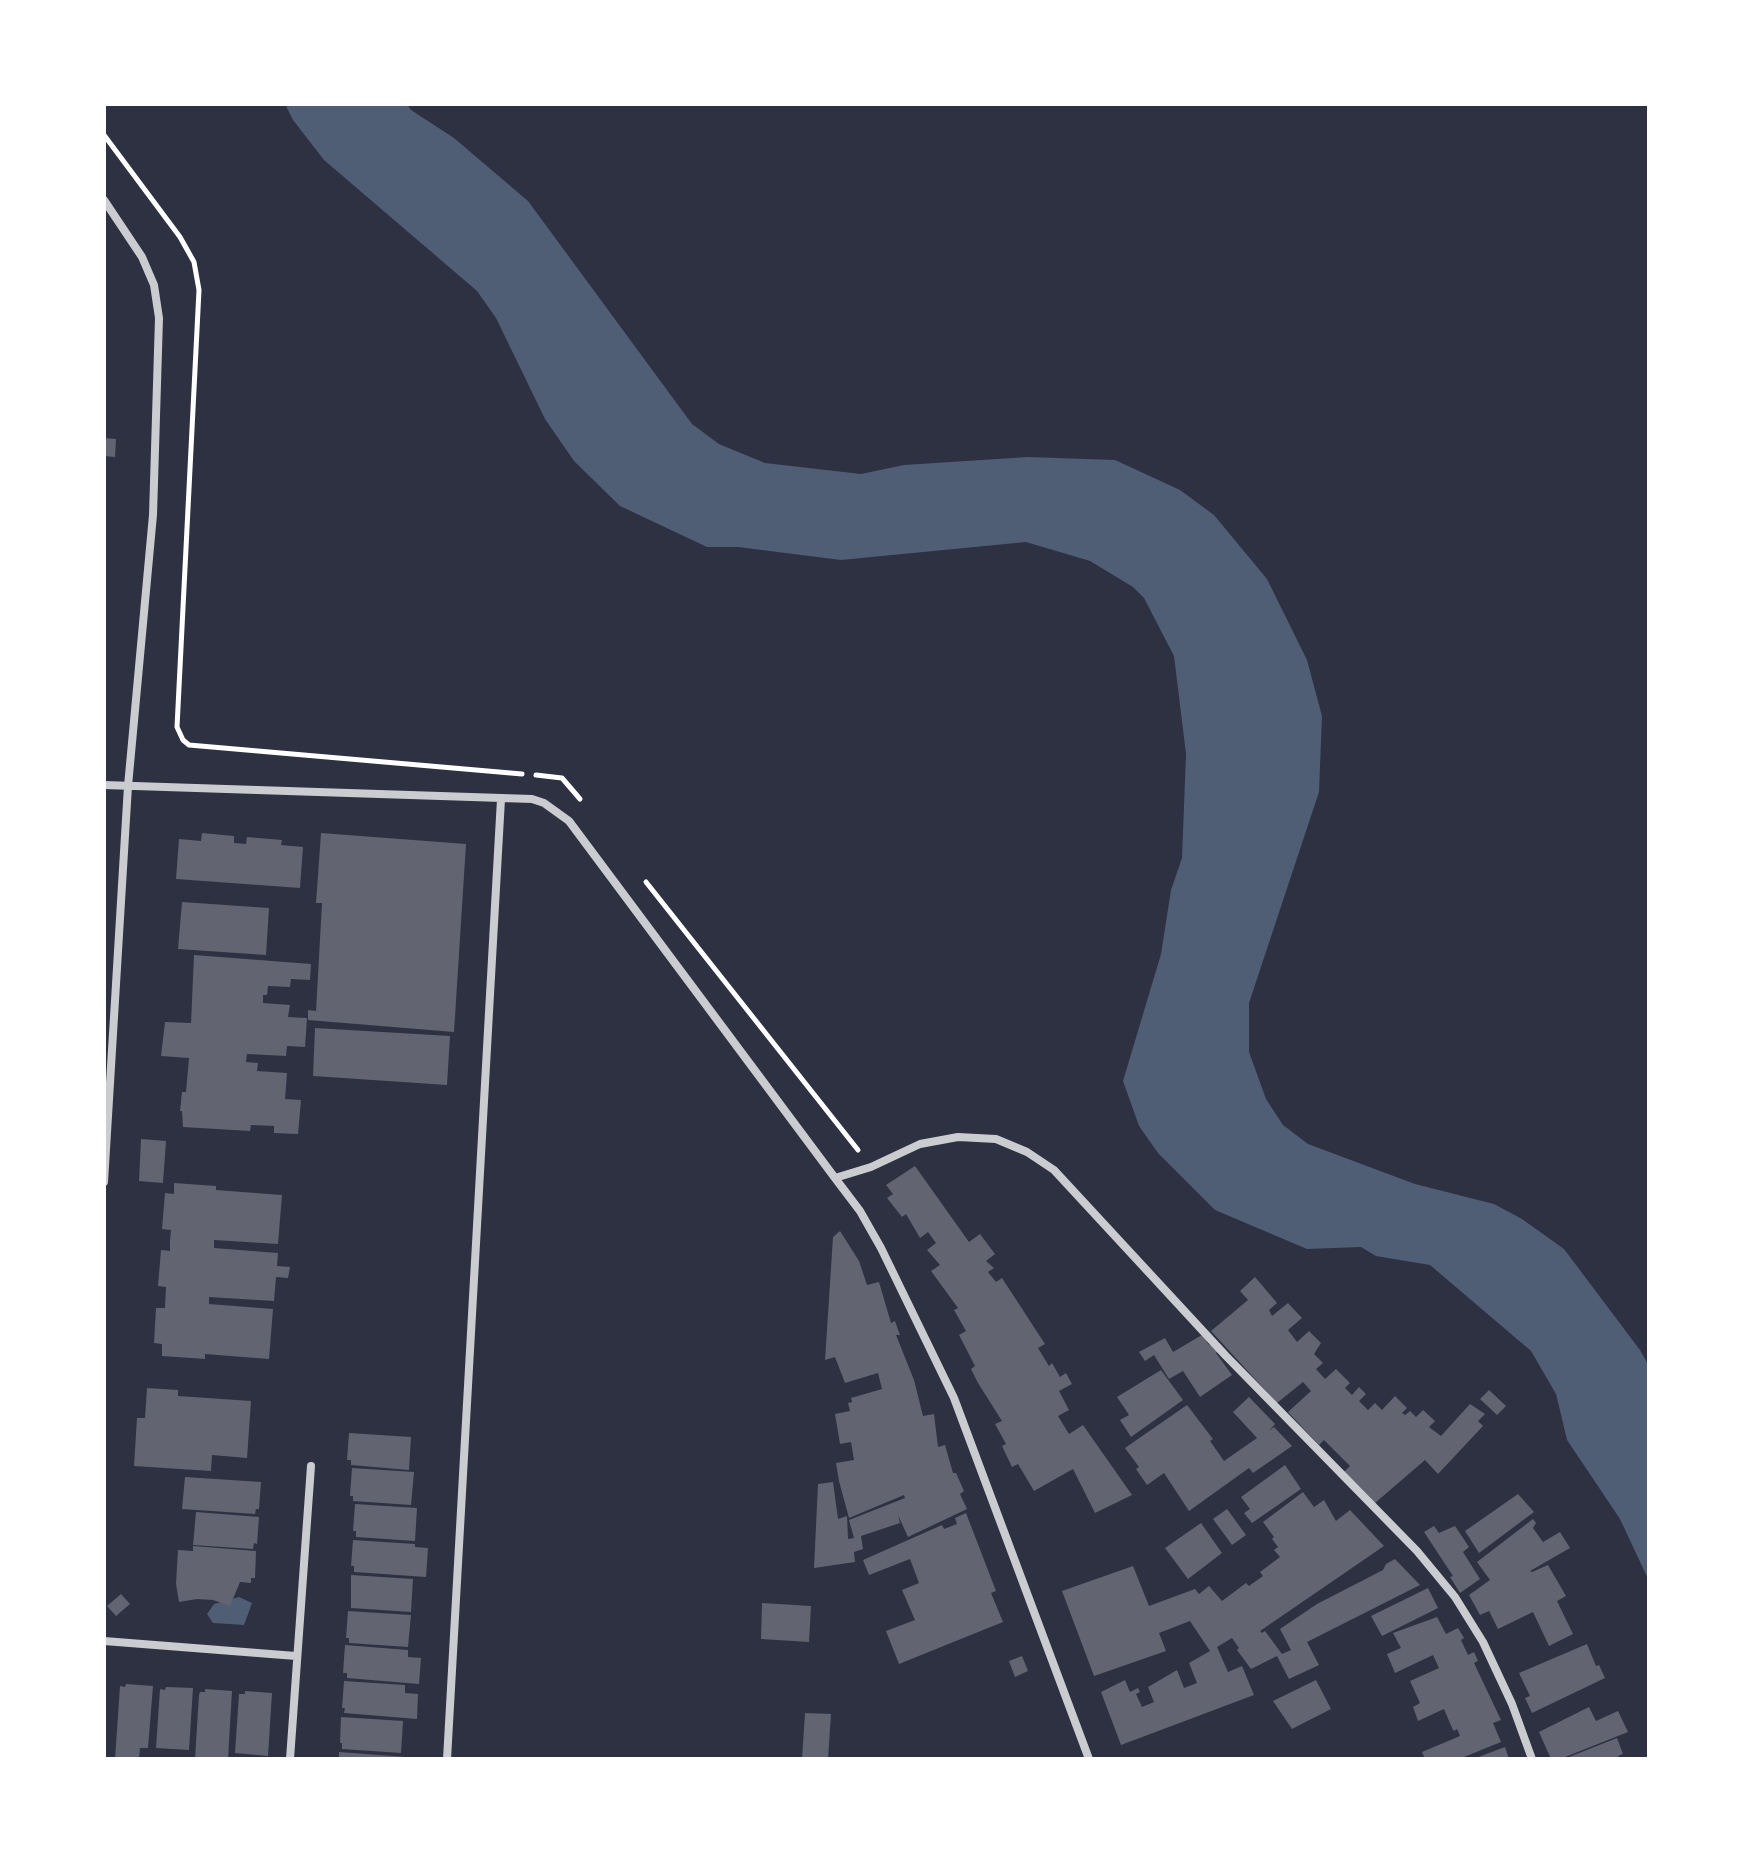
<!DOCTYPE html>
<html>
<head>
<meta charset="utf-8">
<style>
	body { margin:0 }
	#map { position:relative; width:1753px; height:1863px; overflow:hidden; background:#2d3142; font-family:"Work Sans",sans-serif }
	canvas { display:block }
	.frame { position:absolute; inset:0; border:106px solid #fff; pointer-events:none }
</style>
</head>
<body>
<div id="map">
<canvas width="1753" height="1863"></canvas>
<div class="frame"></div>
</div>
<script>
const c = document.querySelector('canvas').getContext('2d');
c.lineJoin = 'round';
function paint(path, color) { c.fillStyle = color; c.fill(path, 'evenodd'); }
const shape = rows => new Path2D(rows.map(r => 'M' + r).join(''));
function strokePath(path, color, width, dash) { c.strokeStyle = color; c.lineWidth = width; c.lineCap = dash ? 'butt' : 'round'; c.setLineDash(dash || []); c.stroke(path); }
paint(shape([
	[285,104,407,104,411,110,454,138,528,201,692,424,719,444,765,463,861,474,904,465,1028,457,1115,460,1180,490,1214,515,1267,579,1307,660,1322,716,1319,792,1249,1003,1249,1052,1266,1099,1283,1125,1308,1144,1415,1184,1494,1204,1522,1219,1564,1249,1640,1350,1649,1366,1649,1581,1620,1519,1567,1440,1556,1394,1531,1351,1430,1265,1376,1256,1361,1247,1307,1249,1215,1210,1158,1153,1139,1126,1123,1081,1161,954,1171,890,1182,858,1186,754,1174,656,1144,598,1133,587,1090,561,1026,542,841,560,738,547,707,547,620,506,574,461,545,419,496,318,477,291,324,160,293,120],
	[239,1597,252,1603,244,1625,213,1623,207,1614,214,1604]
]), '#4f5d75');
paint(shape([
	[104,438,116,439,115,457,104,456],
	[202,833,234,836,234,843,246,844,247,837,282,840,281,845,303,847,300,888,176,879,179,839,201,841],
	[321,833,466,844,454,1032,308,1020,308,1010,316,1011,322,903,316,903],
	[182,902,269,908,266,955,178,949],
	[194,955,311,964,310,980,291,979,290,987,268,986,267,995,263,995,263,1003,290,1005,288,1017,307,1018,305,1047,287,1046,286,1056,247,1054,246,1062,258,1063,257,1071,287,1073,285,1099,301,1100,298,1134,274,1133,274,1126,251,1125,250,1131,183,1127,182,1111,180,1111,182,1092,186,1092,189,1058,161,1056,165,1022,191,1023],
	[315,1028,450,1036,447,1085,313,1076],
	[141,1139,166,1141,163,1183,139,1181],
	[915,1166,969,1242,980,1234,995,1254,986,1261,994,1268,988,1272,996,1282,1002,1278,1045,1344,1038,1348,1049,1366,1052,1363,1060,1377,1066,1373,1072,1384,1059,1391,1069,1410,1058,1416,1069,1434,1083,1425,1132,1495,1095,1513,1073,1469,1034,1491,1018,1464,1012,1467,1002,1446,1006,1444,995,1424,1002,1421,978,1383,971,1369,975,1366,959,1335,966,1331,954,1310,958,1308,931,1271,940,1265,927,1250,936,1243,928,1232,920,1238,906,1214,902,1217,887,1198,893,1194,886,1185],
	[174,1183,216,1186,216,1190,282,1195,278,1244,214,1240,214,1248,278,1253,277,1266,290,1267,288,1278,276,1277,274,1301,209,1297,209,1304,273,1309,269,1359,205,1354,205,1359,162,1356,162,1344,154,1343,156,1308,165,1308,166,1287,158,1286,161,1250,170,1251,170,1241,171,1230,162,1229,165,1193,174,1194],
	[840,1231,859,1261,867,1285,879,1282,891,1323,895,1321,900,1335,896,1335,914,1380,923,1416,934,1414,938,1447,945,1445,953,1473,956,1473,964,1491,960,1494,967,1509,908,1537,898,1515,900,1523,861,1536,863,1549,854,1552,855,1562,814,1568,818,1484,833,1482,838,1519,847,1516,848,1539,854,1538,849,1520,905,1498,904,1495,849,1518,839,1481,836,1463,854,1460,851,1442,840,1444,835,1414,850,1411,848,1403,852,1402,851,1398,882,1389,878,1373,845,1383,835,1357,825,1360,833,1237],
	[1255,1277,1277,1303,1269,1310,1272,1316,1288,1303,1302,1318,1288,1330,1297,1342,1309,1331,1321,1343,1314,1354,1323,1363,1316,1369,1325,1379,1336,1369,1350,1383,1345,1388,1352,1395,1359,1387,1366,1394,1359,1401,1368,1410,1375,1403,1382,1410,1395,1396,1407,1408,1402,1413,1405,1415,1410,1411,1416,1417,1423,1410,1435,1421,1429,1427,1441,1436,1470,1404,1485,1414,1478,1421,1483,1426,1438,1474,1425,1460,1375,1503,1342,1474,1350,1466,1324,1440,1319,1445,1288,1412,1311,1391,1303,1382,1277,1403,1211,1331,1248,1300,1240,1291],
	[1202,1335,1209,1345,1211,1343,1218,1351,1216,1353,1232,1375,1200,1397,1183,1371,1169,1379,1154,1355,1145,1361,1139,1352,1165,1338,1173,1352],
	[1161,1370,1183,1400,1131,1437,1120,1420,1129,1415,1117,1397],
	[147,1388,178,1390,178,1396,251,1401,247,1458,212,1455,211,1471,134,1466,137,1418,145,1418],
	[1489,1390,1506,1406,1497,1415,1480,1399],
	[1249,1397,1275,1424,1269,1431,1274,1427,1292,1446,1253,1473,1249,1468,1189,1511,1164,1473,1147,1485,1136,1469,1139,1467,1125,1448,1187,1405,1213,1439,1210,1441,1224,1461,1257,1438,1233,1412],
	[349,1433,411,1437,409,1470,351,1465,351,1460,347,1460],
	[1285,1465,1301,1489,1252,1523,1244,1513,1250,1509,1241,1497],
	[352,1468,414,1472,411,1505,353,1501,353,1496,350,1496],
	[185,1477,261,1482,259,1509,256,1509,255,1514,182,1509],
	[1303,1492,1314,1507,1324,1500,1336,1521,1350,1510,1384,1546,1260,1631,1262,1633,1265,1631,1282,1654,1291,1650,1280,1629,1317,1604,1383,1570,1386,1564,1395,1559,1420,1585,1307,1642,1319,1665,1289,1679,1277,1656,1251,1669,1237,1650,1239,1648,1232,1638,1217,1647,1228,1672,1242,1666,1254,1695,1121,1745,1101,1692,1125,1680,1130,1692,1138,1688,1140,1692,1136,1694,1142,1707,1154,1702,1148,1687,1177,1670,1184,1688,1197,1683,1189,1663,1210,1651,1190,1621,1159,1633,1166,1651,1094,1676,1062,1591,1133,1566,1149,1606,1195,1589,1199,1594,1209,1586,1222,1601,1246,1583,1249,1586,1263,1576,1260,1572,1280,1557,1274,1550,1278,1547,1272,1539,1274,1537,1263,1522],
	[1518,1494,1534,1512,1479,1553,1465,1531],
	[355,1504,417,1508,415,1541,356,1537,356,1531,353,1531],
	[1227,1509,1246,1535,1232,1545,1213,1519],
	[196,1512,259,1517,257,1544,254,1543,253,1549,193,1545],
	[966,1513,996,1591,991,1593,1003,1622,899,1664,886,1631,915,1620,902,1590,919,1583,910,1559,869,1575,863,1560,942,1525,944,1529,957,1524,955,1518],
	[1533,1519,1536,1523,1533,1528,1543,1542,1560,1532,1570,1548,1530,1571,1532,1572,1548,1565,1566,1596,1557,1601,1573,1634,1549,1646,1533,1612,1498,1629,1489,1611,1480,1615,1469,1595,1490,1580,1477,1562],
	[1201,1523,1222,1553,1188,1579,1165,1548],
	[1434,1526,1439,1533,1455,1526,1469,1547,1463,1552,1480,1579,1460,1593,1450,1577,1453,1576,1424,1532],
	[353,1540,415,1544,415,1547,428,1548,426,1577,354,1572,354,1566,351,1566],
	[193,1546,256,1551,255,1578,251,1578,251,1583,240,1582,230,1606,213,1600,197,1599,179,1602,176,1584,178,1550,193,1551],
	[351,1575,413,1579,411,1612,351,1608],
	[1428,1588,1438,1608,1382,1636,1371,1616],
	[121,1594,130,1604,116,1616,107,1606],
	[762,1603,811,1606,809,1642,761,1639],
	[348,1611,411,1615,408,1647,349,1643,349,1638,346,1638],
	[1437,1617,1446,1634,1458,1628,1464,1638,1461,1640,1468,1655,1474,1652,1478,1661,1474,1663,1501,1720,1493,1723,1501,1742,1459,1759,1425,1759,1422,1752,1460,1736,1457,1729,1454,1731,1452,1728,1444,1709,1418,1721,1413,1707,1420,1703,1410,1681,1439,1668,1433,1655,1395,1673,1387,1654,1401,1648,1393,1633],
	[1587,1644,1596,1666,1599,1665,1605,1678,1532,1713,1525,1698,1530,1696,1519,1673],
	[345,1645,408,1650,408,1657,421,1658,419,1684,347,1678,347,1673,343,1673],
	[1022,1656,1028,1671,1015,1677,1009,1661],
	[1316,1680,1331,1709,1292,1729,1273,1701],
	[344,1681,405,1685,405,1693,418,1694,417,1719,344,1713,345,1708,342,1708],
	[126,1684,153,1686,148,1748,140,1748,139,1759,115,1759,120,1686,125,1687],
	[166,1687,193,1688,189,1750,156,1748,160,1689,165,1690],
	[205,1689,232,1691,228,1759,195,1759,199,1695,200,1692,205,1692],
	[245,1691,272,1693,268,1756,235,1753,239,1694,245,1694],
	[1589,1707,1596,1721,1618,1711,1628,1732,1560,1759,1551,1759,1539,1732],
	[805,1713,831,1714,828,1759,802,1759],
	[341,1717,403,1721,401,1753,342,1749,342,1743,340,1743],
	[1617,1738,1623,1754,1618,1756,1620,1759,1564,1759],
	[1505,1747,1509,1759,1473,1759],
	[339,1752,406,1757,405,1759,339,1759]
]), '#626471');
strokePath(shape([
	[104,135,180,237,194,262,199,290,177,727,183,740,189,745,522,774],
	[536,775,562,778,580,799],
	[646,882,858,1150]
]), '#fff', 5);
strokePath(shape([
	[104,200,142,257,154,285,159,318,153,515,128,786,104,1182],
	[104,785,532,799,544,803,569,821,835,1178,860,1211,881,1248,954,1398,1089,1759],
	[835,1178,871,1167,920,1144,958,1137,996,1139,1027,1152,1054,1170,1226,1356,1417,1551,1455,1597,1483,1642,1512,1704,1532,1759],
	[104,1641,296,1656],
	[290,1759,311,1466],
	[447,1759,501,799]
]), '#caccd0', 8);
</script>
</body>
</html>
